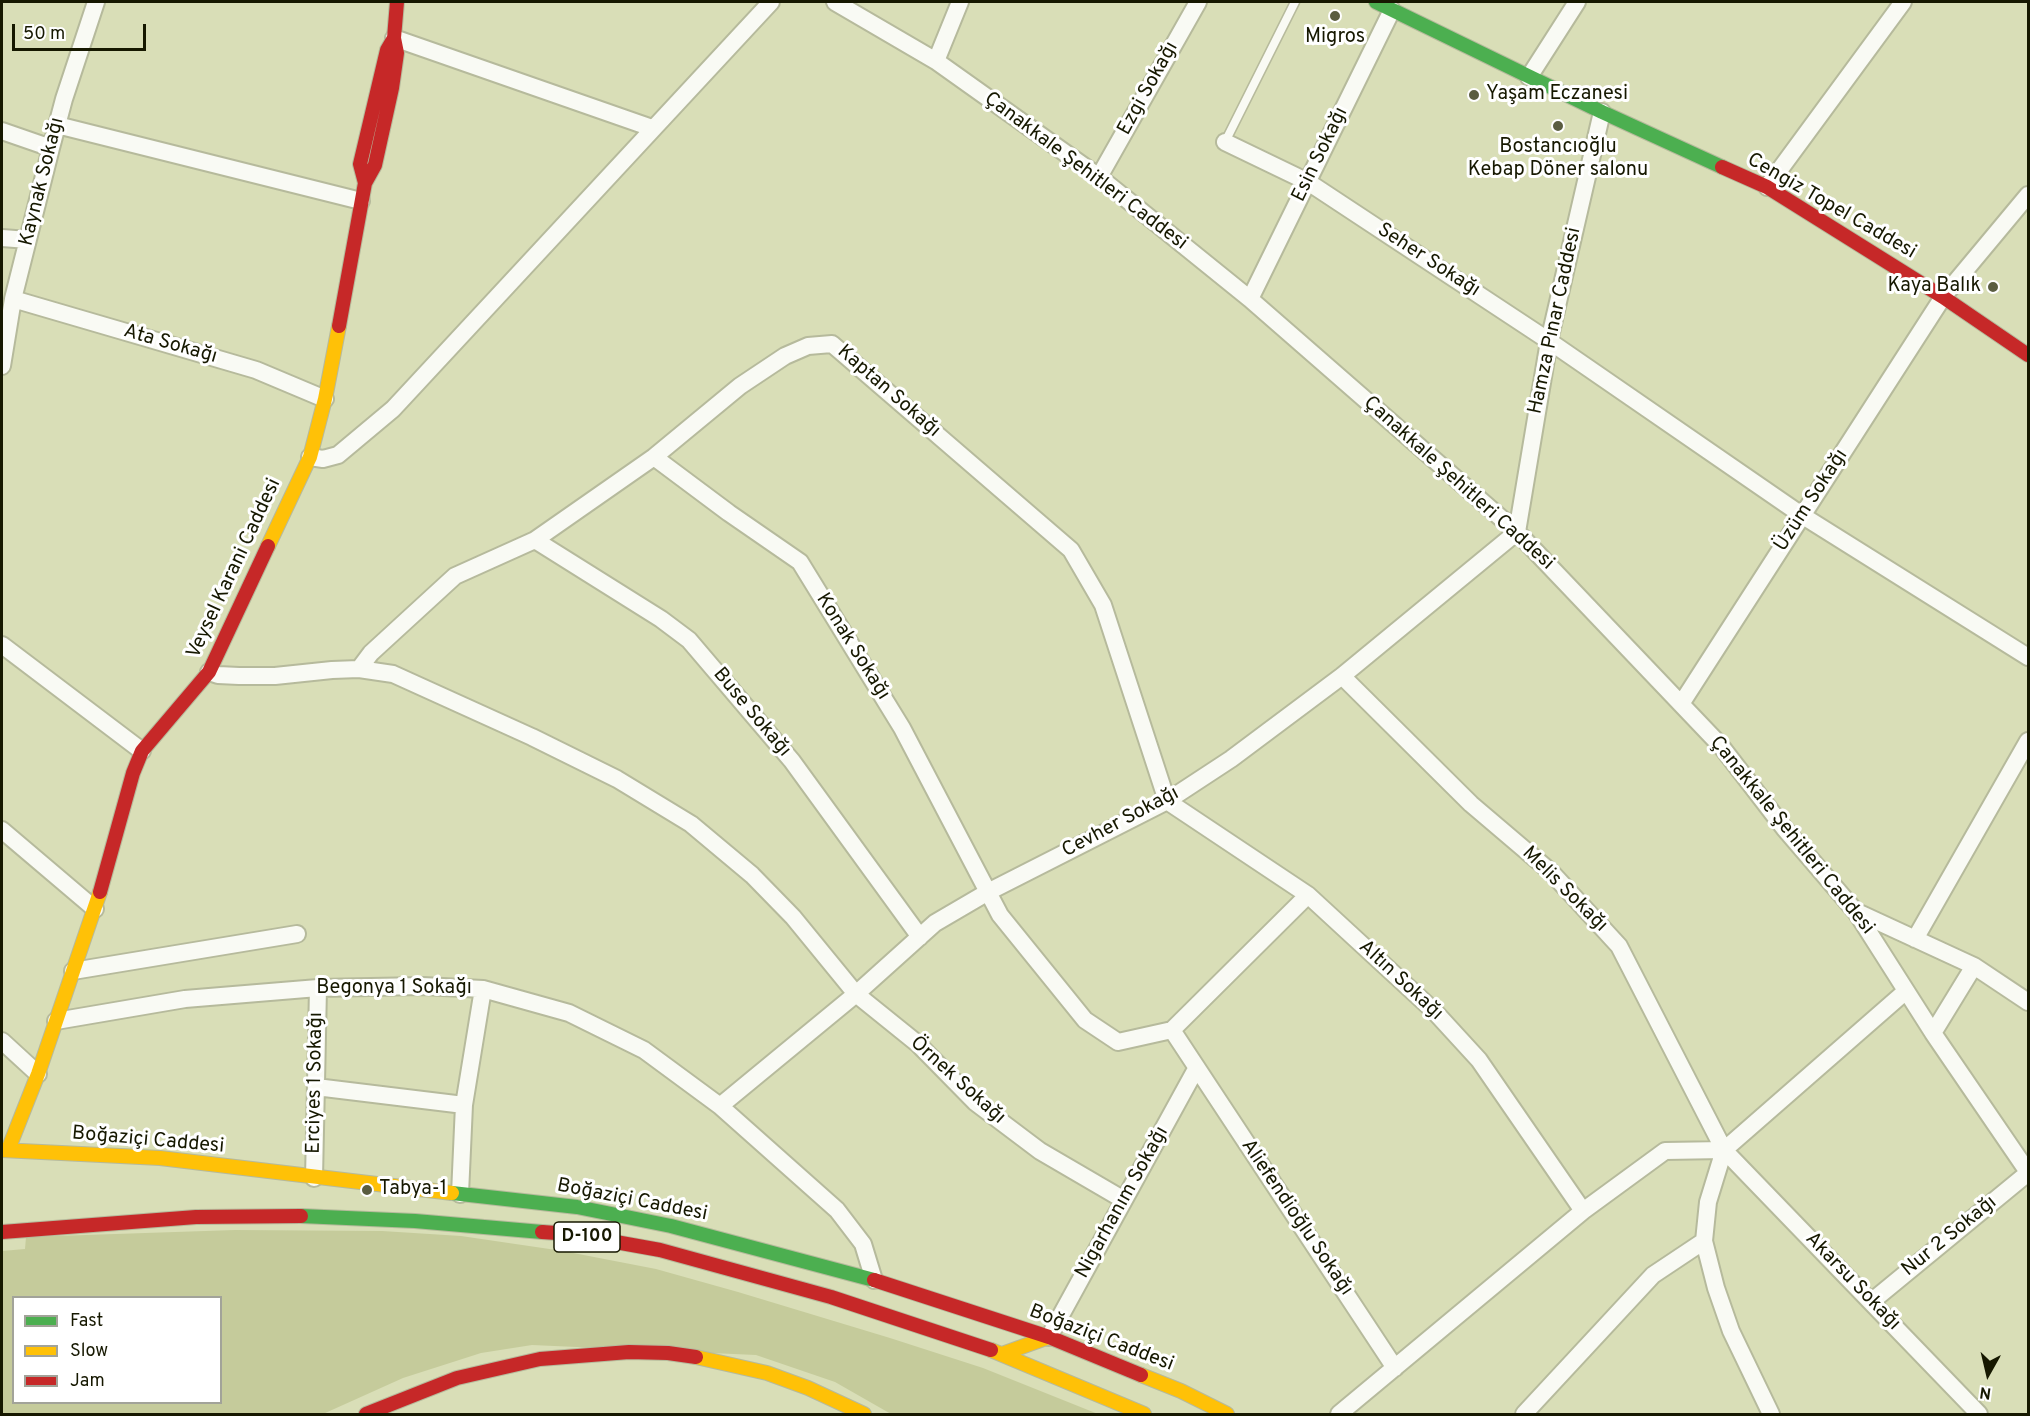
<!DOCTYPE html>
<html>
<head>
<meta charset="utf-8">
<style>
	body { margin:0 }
	#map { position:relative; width:2030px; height:1416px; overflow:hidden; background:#d9deb7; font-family:Overpass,sans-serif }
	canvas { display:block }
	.frame { position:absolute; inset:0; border:3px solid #161800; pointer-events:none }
	.legend { position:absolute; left:12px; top:1296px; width:210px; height:108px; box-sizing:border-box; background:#fff; border:2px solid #a2a399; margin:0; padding:8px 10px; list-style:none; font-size:18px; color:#161800 }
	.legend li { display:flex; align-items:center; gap:12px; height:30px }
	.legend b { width:30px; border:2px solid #a2a399 }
	.north { position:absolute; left:1958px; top:1344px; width:60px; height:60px; -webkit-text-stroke:4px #fff; paint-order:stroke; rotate:188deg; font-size:16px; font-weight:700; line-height:24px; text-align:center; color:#161800 }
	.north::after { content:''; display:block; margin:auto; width:21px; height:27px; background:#161800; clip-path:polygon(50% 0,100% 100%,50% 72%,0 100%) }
	.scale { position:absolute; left:12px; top:24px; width:134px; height:27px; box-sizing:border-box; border:3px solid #161800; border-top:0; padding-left:8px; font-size:18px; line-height:21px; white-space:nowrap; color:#161800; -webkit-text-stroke:4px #fff; paint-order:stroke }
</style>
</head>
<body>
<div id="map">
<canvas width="2030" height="1416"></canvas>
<div class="frame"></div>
<ul class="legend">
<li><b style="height:8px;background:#4caf50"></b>Fast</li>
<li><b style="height:8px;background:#ffc107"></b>Slow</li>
<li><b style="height:8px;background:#c62828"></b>Jam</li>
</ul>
<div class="north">N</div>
<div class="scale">50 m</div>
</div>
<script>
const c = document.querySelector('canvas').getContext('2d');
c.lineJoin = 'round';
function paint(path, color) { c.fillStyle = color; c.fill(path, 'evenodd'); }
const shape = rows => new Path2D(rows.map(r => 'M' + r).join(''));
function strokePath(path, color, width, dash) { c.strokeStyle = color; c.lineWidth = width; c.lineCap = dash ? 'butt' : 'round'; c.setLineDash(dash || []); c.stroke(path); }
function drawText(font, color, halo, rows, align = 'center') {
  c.font = font + ' Overpass,sans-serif'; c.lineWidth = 6; c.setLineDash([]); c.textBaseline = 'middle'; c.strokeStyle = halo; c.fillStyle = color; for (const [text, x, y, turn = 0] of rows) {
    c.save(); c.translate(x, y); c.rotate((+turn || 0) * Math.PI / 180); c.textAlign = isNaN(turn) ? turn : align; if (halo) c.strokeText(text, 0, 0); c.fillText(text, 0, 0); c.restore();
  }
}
paint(shape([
	[235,1230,382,1231,461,1236,563,1251,656,1269,738,1292,890,1338,983,1368,1098,1414,891,1414,835,1382,756,1355,532,1345,481,1353,403,1378,323,1414,2,1414,2,1251,25,1249,26,1237],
	[14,1298,220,1298,220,1402,14,1402]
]), '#c5cb9b');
const lane = shape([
	[1225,142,1295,2]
]);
const street = shape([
	[835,2,936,61,1099,177,1250,299,1517,532,1721,746,1784,828,1856,912,1933,1033,2028,1172],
	[394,38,652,128],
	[936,61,960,2],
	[1529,77,1577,2],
	[57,125,361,201],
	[2,131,51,148],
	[1225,142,1308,182,1549,341,1803,516,2028,657],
	[1099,177,1198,2],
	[1767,187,1903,2],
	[2,238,28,240],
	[13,299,256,370,325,399],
	[1250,299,1392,10],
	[2,366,13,299,51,148,64,99,96,2],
	[310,457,323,459,338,455,393,409,771,2],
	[654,457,729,513,800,562,902,728,1000,915,1085,1020,1118,1042,1172,1030],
	[1517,532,1549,341,1602,112],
	[535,540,661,619,689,640,792,761,920,937],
	[2,645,142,751],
	[359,669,371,653,455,576,535,540,654,457,740,386,785,356,808,346,832,344,1071,550,1103,605,1167,801,1308,895,1435,1012,1479,1060,1583,1211],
	[209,672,218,675,239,676,275,676,332,670,359,669,393,674,532,737,617,779,691,824,752,875,793,917,856,994,918,1044,975,1102,1040,1151,1124,1200],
	[1342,676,1471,804,1551,872,1619,946,1724,1150,1979,1414],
	[1681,704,1943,297,2028,195],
	[2,830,95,909],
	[1857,912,1974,966,2028,1002],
	[1915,939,2028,741],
	[73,971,297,934],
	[56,1021,185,999,318,988,423,986,483,989,569,1013,644,1050,720,1106,837,1210,863,1244,874,1280],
	[1172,1030,1395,1368],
	[1172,1030,1308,895],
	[1933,1033,1974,966],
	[2,1041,38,1074],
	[316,1087,464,1105],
	[720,1106,856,994,935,923,988,892,1167,801,1231,759,1342,676,1517,532],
	[1724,1150,1708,1202,1704,1241,1716,1288,1731,1331,1771,1414],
	[1724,1150,1906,991],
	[314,1178,318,988],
	[460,1194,464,1105,483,989],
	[1871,1302,2028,1173],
	[1049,1337,1196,1069],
	[1339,1414,1583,1211,1665,1151,1724,1150],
	[1524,1414,1653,1275,1704,1241]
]);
const fast = shape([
	[1376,2,1602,112,1722,167],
	[452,1193,577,1207,671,1226,874,1280],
	[301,1216,415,1221,542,1232]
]);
const slow = shape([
	[268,546,310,457,325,399,339,326],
	[2,1150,160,1158,452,1193],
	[8,1150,38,1074,100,892],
	[991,1350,1144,1414],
	[1002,1354,1049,1337],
	[696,1357,767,1373,808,1388,864,1414],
	[1141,1375,1181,1391,1227,1414]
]);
const jam = shape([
	[394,38,387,50,360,164,365,183,375,165,392,88,397,53,394,38,397,2],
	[1722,167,1767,187,1943,297,2028,355],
	[339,326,365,183],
	[100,892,133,773,142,751,209,672,268,546],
	[2,1232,196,1217,301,1216],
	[542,1232,571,1234,660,1250,831,1297,991,1350],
	[874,1280,1049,1337,1141,1375],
	[366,1414,457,1378,540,1359,629,1352,668,1353,696,1357]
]);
strokePath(lane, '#b6ba9c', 11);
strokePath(street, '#b6ba9c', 20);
strokePath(fast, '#b6ba9c', 16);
strokePath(slow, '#b6ba9c', 16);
strokePath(jam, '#b6ba9c', 16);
strokePath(lane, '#f9faf4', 8);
strokePath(street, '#f9faf4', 16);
strokePath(fast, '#4caf50', 14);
strokePath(slow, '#ffc107', 14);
strokePath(jam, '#c62828', 14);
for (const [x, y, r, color] of [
	[1335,16,6,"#5a5d40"],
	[1474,95,6,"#5a5d40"],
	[1558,126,6,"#5a5d40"],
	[1993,287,6,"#5a5d40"],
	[367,1190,6,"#5a5d40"]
]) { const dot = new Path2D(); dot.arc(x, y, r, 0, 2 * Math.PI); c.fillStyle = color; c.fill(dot); strokePath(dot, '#fff', 2); }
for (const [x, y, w] of [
	[587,1237,66]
]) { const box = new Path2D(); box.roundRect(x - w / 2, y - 15, w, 30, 4.5); c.fillStyle = '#fff'; c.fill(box); strokePath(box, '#161800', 1.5); }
drawText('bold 18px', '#161800', null, [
	["D-100",587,1237]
]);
drawText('20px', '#161800', '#fff', [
	["Migros",1335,38],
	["Yaşam Eczanesi",1486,95,"left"],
	["Bostancıoğlu",1558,148],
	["Kebap Döner salonu",1558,171],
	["Kaya Balık",1981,287,"right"],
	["Tabya-1",379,1190,"left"]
]);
drawText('20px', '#161800', '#fff', [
	["Ezgi Sokağı",1149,89,-61],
	["Esin Sokağı",1321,155,-64],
	["Çanakkale Şehitleri Caddesi",1085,172,37],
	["Kaynak Sokağı",43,182,-76],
	["Cengiz Topel Caddesi",1831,207,30],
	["Seher Sokağı",1428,261,33],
	["Hamza Pınar Caddesi",1556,321,-78],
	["Ata Sokağı",170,345,16],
	["Kaptan Sokağı",888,392,41],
	["Çanakkale Şehitleri Caddesi",1458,484,42],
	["Üzüm Sokağı",1812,501,-57],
	["Veysel Karani Caddesi",235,569,-65],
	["Konak Sokağı",852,647,58],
	["Buse Sokağı",751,713,50],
	["Cevher Sokağı",1121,823,-28],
	["Çanakkale Şehitleri Caddesi",1791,836,51],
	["Melis Sokağı",1564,890,45],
	["Altın Sokağı",1400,981,43],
	["Begonya 1 Sokağı",394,989],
	["Örnek Sokağı",957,1081,42],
	["Erciyes 1 Sokağı",316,1083,-89],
	["Boğaziçi Caddesi",148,1141,5],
	["Boğaziçi Caddesi",632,1201,11],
	["Nigarhanım Sokağı",1123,1203,-61],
	["Aliefendioğlu Sokağı",1296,1218,56],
	["Nur 2 Sokağı",1950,1237,-39],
	["Akarsu Sokağı",1852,1282,46],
	["Boğaziçi Caddesi",1101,1339,21]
]);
</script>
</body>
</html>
